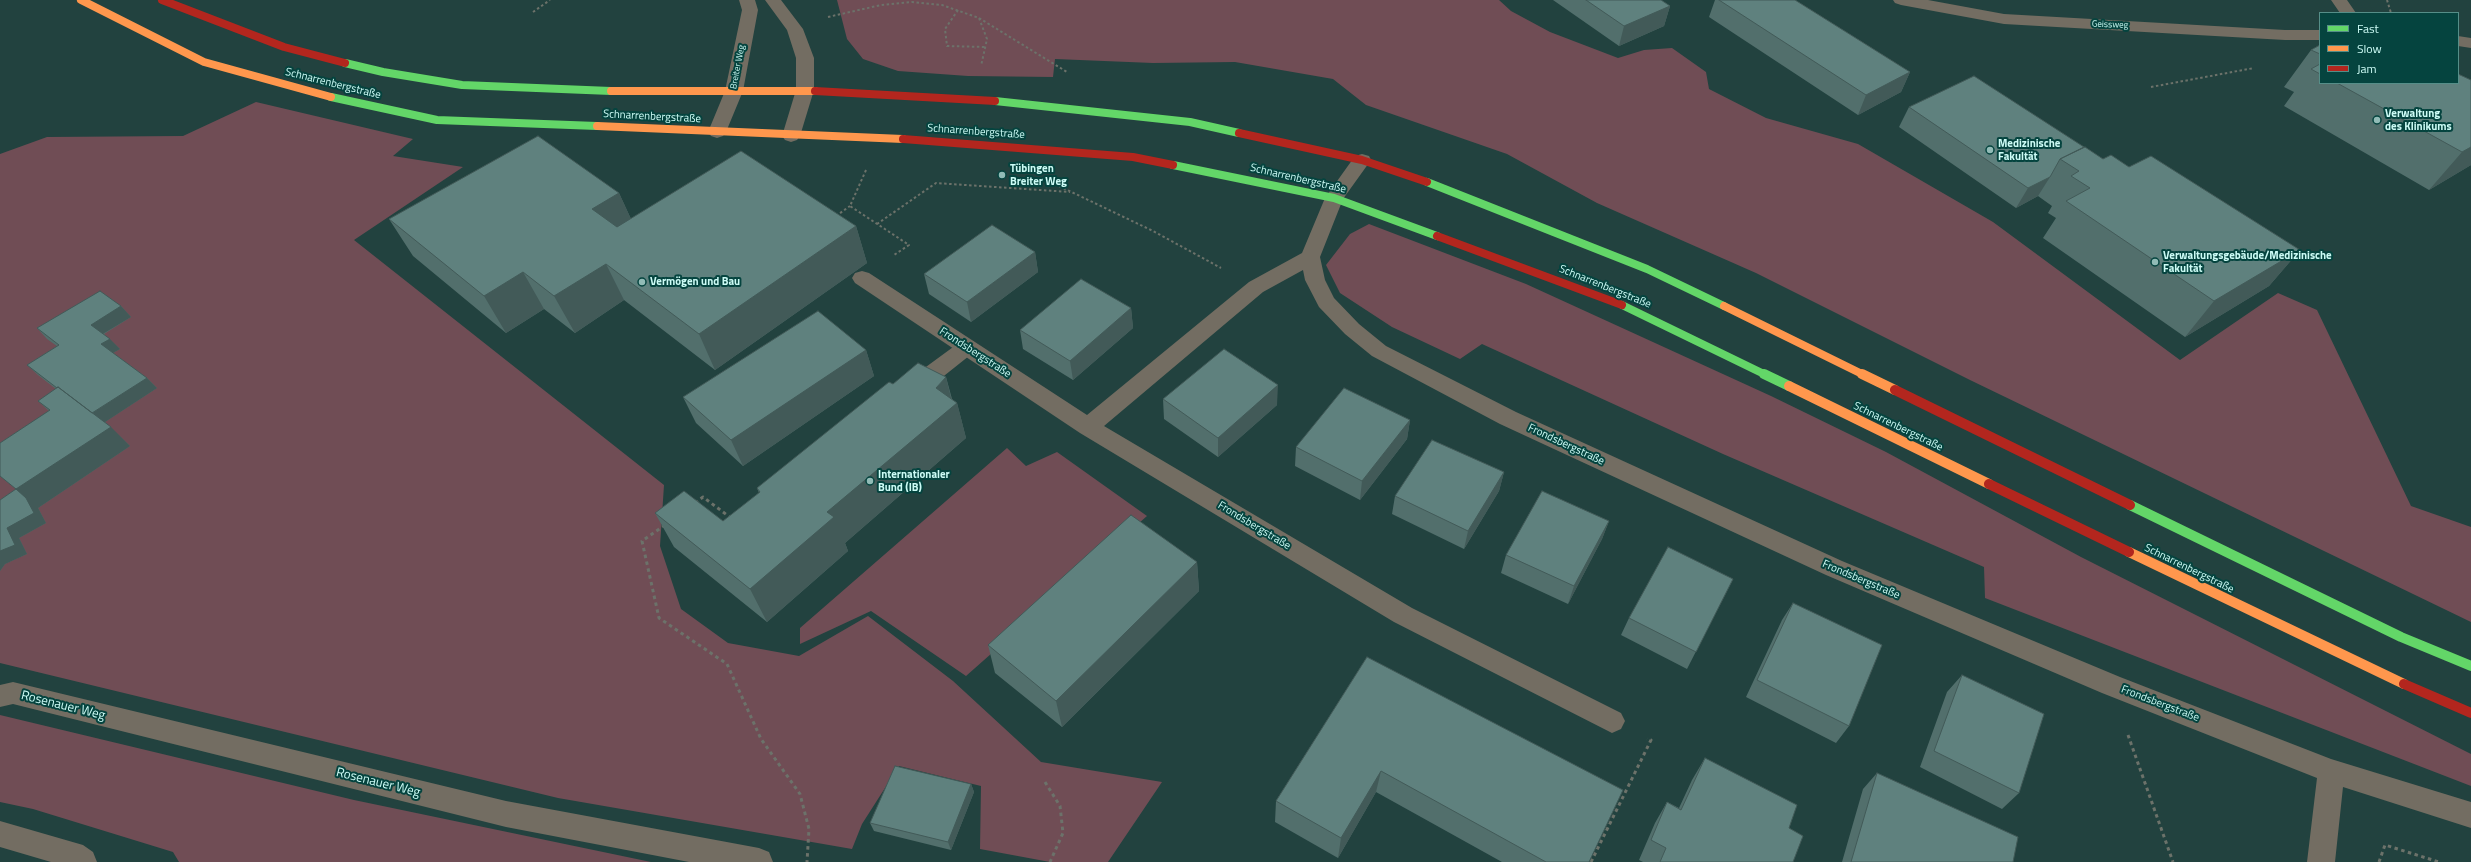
<!DOCTYPE html>
<html>
<head>
<meta charset="utf-8">
<style>
	body { margin:0 }
	#map { position:relative; width:2471px; height:862px; overflow:hidden; background:#22423f; font-family:"Titillium Web",sans-serif }
	canvas { display:block }
	.legend { position:absolute; left:2319px; top:12px; width:140px; height:72px; box-sizing:border-box; background:#05443f; border:1px solid #558e88; margin:0; padding:5px 7px; list-style:none; font-size:12px; color:#cdfcf6 }
	.legend li { display:flex; align-items:center; gap:8px; height:20px }
	.legend b { width:20px; border:1px solid #558e88 }
</style>
</head>
<body>
<div id="map">
<canvas width="2471" height="862"></canvas>
<ul class="legend">
<li><b style="height:5px;background:#63d668"></b>Fast</li>
<li><b style="height:5px;background:#ff974d"></b>Slow</li>
<li><b style="height:5px;background:#b3261e"></b>Jam</li>
</ul>
</div>
<script>
const c = document.querySelector('canvas').getContext('2d');
c.lineJoin = 'round';
function paint(path, color) { c.fillStyle = color; c.fill(path, 'evenodd'); }
const shape = rows => new Path2D(rows.map(r => 'M' + r).join(''));
function strokePath(path, color, width, dash) { c.strokeStyle = color; c.lineWidth = width; c.lineCap = dash ? 'butt' : 'round'; c.setLineDash(dash || []); c.stroke(path); }
function drawText(font, color, halo, rows, align = 'center') {
  c.font = font + ' "Titillium Web",sans-serif'; c.lineWidth = 4; c.setLineDash([]); c.textBaseline = 'middle'; c.strokeStyle = halo; c.fillStyle = color; for (const [text, x, y, turn = 0] of rows) {
    c.save(); c.translate(x, y); c.rotate((+turn || 0) * Math.PI / 180); c.textAlign = isNaN(turn) ? turn : align; if (halo) c.strokeText(text, 0, 0); c.fillText(text, 0, 0); c.restore();
  }
}
paint(shape([
	[837,0,1499,0,1511,11,1550,32,1618,58,1644,50,1672,48,1706,72,1709,89,1766,118,1858,144,1993,222,2180,360,2278,293,2317,310,2411,506,2471,527,2471,622,1970,380,1756,273,1597,203,1507,154,1366,105,1333,79,1235,62,1153,63,1055,59,1053,77,968,76,898,71,863,59,847,39],
	[256,102,413,139,393,156,463,167,354,240,664,485,660,546,681,609,728,643,799,656,868,616,953,681,1041,762,1162,782,1108,862,1050,862,980,849,981,786,899,766,862,824,852,849,558,798,0,663,0,154,47,137,183,136],
	[1369,224,1526,284,1771,396,1886,452,2081,557,2471,754,2471,786,1985,598,1984,567,1723,454,1482,344,1460,359,1392,327,1340,293,1326,265,1350,234],
	[1007,448,1026,466,1057,452,1147,516,966,676,871,611,800,644,800,628],
	[0,715,354,800,651,862,179,862,173,852,33,809,0,802]
]), '#704d55');
strokePath(shape([
	[2387,0,2391,13],
	[958,10,945,29,947,46,985,47],
	[533,12,550,0],
	[828,17,881,5,912,2,942,5,979,18,987,39,981,66],
	[979,18,1067,72],
	[2151,87,2254,68],
	[866,170,850,206,909,245,894,255],
	[1059,186,1153,231,1221,268],
	[836,216,850,206],
	[877,224,936,183,1070,192]
]), '#6c726a', 2, [2.5, 2.5]);
strokePath(shape([
	[695,503,703,497,731,518],
	[665,525,642,541,659,618,727,664,761,739,800,794,809,829,807,862],
	[2128,735,2173,862],
	[1045,782,1060,806,1063,833,1050,862],
	[1591,862,1651,740,1647,739],
	[2379,862,2385,845,2439,862]
]), '#6c726a', 3, [3.5, 3.5]);
paint(shape([
	[2458,36,2471,38,2471,48,2458,46,2458,36],
	[967,339,974,342,977,347,974,352,920,395,912,397,904,395,901,389,904,383,960,342,967,339]
]), '#736d62');
paint(shape([
	[739,0,755,0,758,10,743,91,726,132,723,136,717,138,711,136,708,132,725,91,742,10,739,0],
	[765,0,781,0,803,29,814,58,814,90,800,136,797,140,791,142,785,140,782,136,796,90,796,58,787,30,765,0],
	[1893,0,1928,0,2004,14,2285,30,2320,30,2320,40,2285,40,2004,24,1901,5,1895,3,1893,0],
	[2331,0,2347,0,2356,13,2340,13,2331,0],
	[1362,154,1369,156,1371,160,1343,199,1320,257,1325,280,1334,298,1359,324,1386,346,1516,412,1842,561,2120,677,2331,759,2471,802,2471,828,2343,787,2335,862,2307,862,2317,778,2102,693,1826,575,1500,424,1372,356,1345,334,1319,307,1305,280,1303,270,1263,292,1104,426,1412,608,1621,713,1625,721,1621,729,1612,733,1394,622,1080,433,855,283,852,278,855,273,862,271,869,273,1087,415,1249,282,1302,253,1325,198,1355,156,1362,154],
	[13,682,506,801,759,848,769,852,773,862,689,862,506,827,13,704,0,707,0,685,13,682],
	[0,821,83,845,93,852,97,862,51,862,0,847,0,821]
]), '#736d62');
strokePath(shape([
	[345,63,383,72,462,85,611,91],
	[331,97,437,120,597,126],
	[995,101,1190,122,1239,133],
	[1173,165,1334,198,1437,236],
	[1427,182,1647,269,1724,306],
	[1622,305,1766,375]
]), '#63d668', 8);
strokePath(shape([
	[1764,374,1789,386],
	[2130,505,2401,637,2471,666]
]), '#63d668', 10);
strokePath(shape([
	[81,0,204,62,331,97],
	[611,91,815,91],
	[597,126,903,139],
	[1724,306,1864,375]
]), '#ff974d', 8);
strokePath(shape([
	[1862,374,1895,390],
	[1789,386,1989,484],
	[2129,552,2404,684]
]), '#ff974d', 10);
strokePath(shape([
	[162,0,284,47,345,63],
	[815,91,995,101],
	[1239,133,1362,160,1427,182],
	[903,139,1133,157,1173,165],
	[1437,236,1622,305]
]), '#b3261e', 8);
strokePath(shape([
	[1895,390,2130,505],
	[1989,484,2129,552],
	[2404,684,2471,713]
]), '#b3261e', 10);
paint(shape([
	[1553,0,1661,0,1670,6,1664,26,1619,46],
	[1715,0,1795,0,1910,72,1901,92,1858,115,1709,17],
	[2320,45,2320,83,2458,83,2471,80,2471,165,2429,190,2284,106,2294,92,2284,87,2311,50],
	[1909,107,2129,167,2300,250,2269,286,2185,337,2043,238,2056,218,2048,213,2052,206,2038,196,2016,208,1899,127],
	[619,193,631,219,856,226,867,263,715,370,624,300,575,333,544,309,506,333,413,256,389,219],
	[1035,252,1038,272,971,322,929,294,924,274],
	[121,306,131,317,104,334,120,349,113,353,147,378,157,388,105,422,130,446,38,508,46,523,19,538,27,554,5,564,0,571,0,500,16,489,0,476,0,443,49,411,38,401,56,389,38,375,27,365,57,346,47,339,37,328],
	[1131,308,1133,328,1073,380,1023,349,1020,330],
	[866,350,874,376,743,466,696,423,683,397],
	[946,377,952,399,957,403,966,438,845,543,848,551,767,622,674,547,655,513,723,521,759,493,757,488,893,384],
	[1163,399,1277,405,1218,457,1164,419],
	[1410,420,1407,439,1360,500,1295,466,1296,447],
	[1504,472,1499,491,1464,549,1392,514,1395,496],
	[1609,521,1602,539,1568,604,1501,573,1506,555],
	[1197,562,1199,591,1062,727,995,673,988,645],
	[1733,579,1687,669,1621,635,1629,618],
	[1793,603,1849,726,1836,743,1746,697,1782,620],
	[1367,657,1589,862,1502,862,1376,792,1338,858,1275,822,1276,801],
	[1962,675,2019,793,2002,809,1920,767,1947,692],
	[1705,758,1789,828,1793,862,1643,862,1639,860,1655,823,1667,802,1679,808,1692,780],
	[1877,773,2013,862,1842,862,1863,789],
	[971,784,974,792,951,850,874,831,870,823]
]), '#526f6c');
paint(shape([
	[1670,6,1664,26,1619,46,1624,26],
	[1910,72,1901,92,1858,115,1866,95],
	[2471,147,2471,165,2429,190,2462,152],
	[2050,177,2038,196,2016,208,2028,188],
	[619,193,636,230,610,246,592,209],
	[856,226,867,263,715,370,699,334],
	[2300,250,2269,286,2185,337,2214,301],
	[1035,252,1038,272,971,322,967,302],
	[606,264,624,300,575,333,554,296],
	[523,272,544,309,506,333,484,296],
	[121,306,131,317,101,335,91,325],
	[1131,308,1133,328,1073,380,1070,361],
	[110,339,120,349,111,354,101,344],
	[866,350,874,376,743,466,731,440],
	[946,377,953,406,957,403,966,438,845,543,848,551,767,622,750,589,827,512],
	[147,378,157,388,102,424,91,414],
	[1278,385,1277,405,1218,457,1218,438],
	[1410,420,1407,439,1360,500,1362,481],
	[111,427,130,446,38,508,46,523,19,538,27,554,5,564,0,571,0,551,16,489],
	[1504,472,1499,491,1464,549,1468,531],
	[1609,521,1602,539,1568,604,1574,586],
	[1197,562,1199,591,1062,727,1056,701],
	[1381,771,1376,792,1338,858,1341,838],
	[971,784,974,792,951,850,948,842]
]), '#425a58');
const building = shape([
	[1586,0,1661,0,1670,6,1624,26,1586,0],
	[1719,0,1795,0,1910,72,1866,95,1719,0],
	[2320,45,2320,54,2311,50,2320,45],
	[2320,64,2320,74,2311,69,2320,64],
	[2458,74,2471,80,2471,147,2462,152,2337,83,2458,83,2458,74],
	[1974,76,2084,147,2060,159,2050,177,2028,188,1909,107,1974,76],
	[538,136,619,193,592,209,617,227,741,151,856,226,699,334,606,264,554,296,523,272,484,296,389,219,538,136],
	[2085,147,2103,159,2111,155,2129,167,2151,156,2300,250,2214,301,2066,201,2090,188,2071,176,2079,171,2060,159,2085,147],
	[992,225,1035,252,967,302,924,274,992,225],
	[1081,279,1131,308,1070,361,1020,330,1081,279],
	[100,291,121,306,91,325,110,339,101,344,147,378,92,413,58,387,57,388,27,365,59,345,37,328,100,291],
	[818,311,866,350,731,440,683,397,818,311],
	[1224,349,1278,385,1218,438,1163,399,1224,349],
	[918,363,946,377,936,388,957,403,827,512,834,517,750,589,655,513,684,491,723,521,760,492,757,488,889,382,893,384,918,363],
	[58,387,111,427,16,489,0,476,0,443,50,410,38,401,58,387],
	[1344,388,1410,420,1362,481,1296,447,1344,388],
	[1432,440,1504,472,1468,531,1395,496,1432,440],
	[16,489,26,498,34,513,7,528,15,545,0,551,0,500,16,489],
	[1542,491,1609,521,1574,586,1506,555,1542,491],
	[1131,515,1197,562,1056,701,988,645,1131,515],
	[1668,547,1733,579,1696,652,1629,618,1668,547],
	[1793,603,1882,645,1849,726,1757,680,1793,603],
	[1367,657,1623,790,1589,862,1546,862,1381,771,1341,838,1276,801,1367,657],
	[1962,675,2044,714,2019,793,1934,751,1962,675],
	[1705,758,1797,805,1789,828,1803,836,1793,862,1660,862,1666,848,1651,840,1667,802,1681,810,1705,758],
	[895,766,971,784,948,842,870,823,895,766],
	[1877,773,2018,837,2013,862,1851,862,1877,773]
]);
paint(building, '#5f817e');
strokePath(building, '#425a58', 1);
for (const [x, y, r, color] of [
	[2377,120,4,"#91bbb6"],
	[1990,150,4,"#91bbb6"],
	[1002,175,4,"#91bbb6"],
	[2155,262,4,"#91bbb6"],
	[642,282,4,"#91bbb6"],
	[870,481,4,"#91bbb6"]
]) { const dot = new Path2D(); dot.arc(x, y, r, 0, 2 * Math.PI); c.fillStyle = color; c.fill(dot); strokePath(dot, '#05443f', 1.5); }
drawText('9px', '#cdfcf6', '#05443f', [
	["Geissweg",2110,25,2],
	["Breiter Weg",738,67,-79]
]);
drawText('11px', '#cdfcf6', '#05443f', [
	["Schnarrenbergstraße",333,84,14],
	["Schnarrenbergstraße",652,117,3],
	["Schnarrenbergstraße",976,132,4],
	["Schnarrenbergstraße",1298,179,13],
	["Schnarrenbergstraße",1605,287,22],
	["Frondsbergstraße",975,353,33],
	["Schnarrenbergstraße",1898,427,26],
	["Frondsbergstraße",1566,445,25],
	["Frondsbergstraße",1254,526,31],
	["Schnarrenbergstraße",2189,569,26],
	["Frondsbergstraße",1861,580,23],
	["Frondsbergstraße",2160,704,21]
]);
drawText('bold 11px', '#cdfcf6', '#05443f', [
	["Verwaltung",2385,114],
	["des Klinikums",2385,127],
	["Medizinische",1998,144],
	["Fakultät",1998,157],
	["Tübingen",1010,169],
	["Breiter Weg",1010,182],
	["Verwaltungsgebäude/Medizinische",2163,256],
	["Fakultät",2163,269],
	["Vermögen und Bau",650,282],
	["Internationaler",878,475],
	["Bund (IB)",878,488]
], 'left');
drawText('13px', '#cdfcf6', '#05443f', [
	["Rosenauer Weg",63,706,14],
	["Rosenauer Weg",378,783,14]
]);
</script>
</body>
</html>
